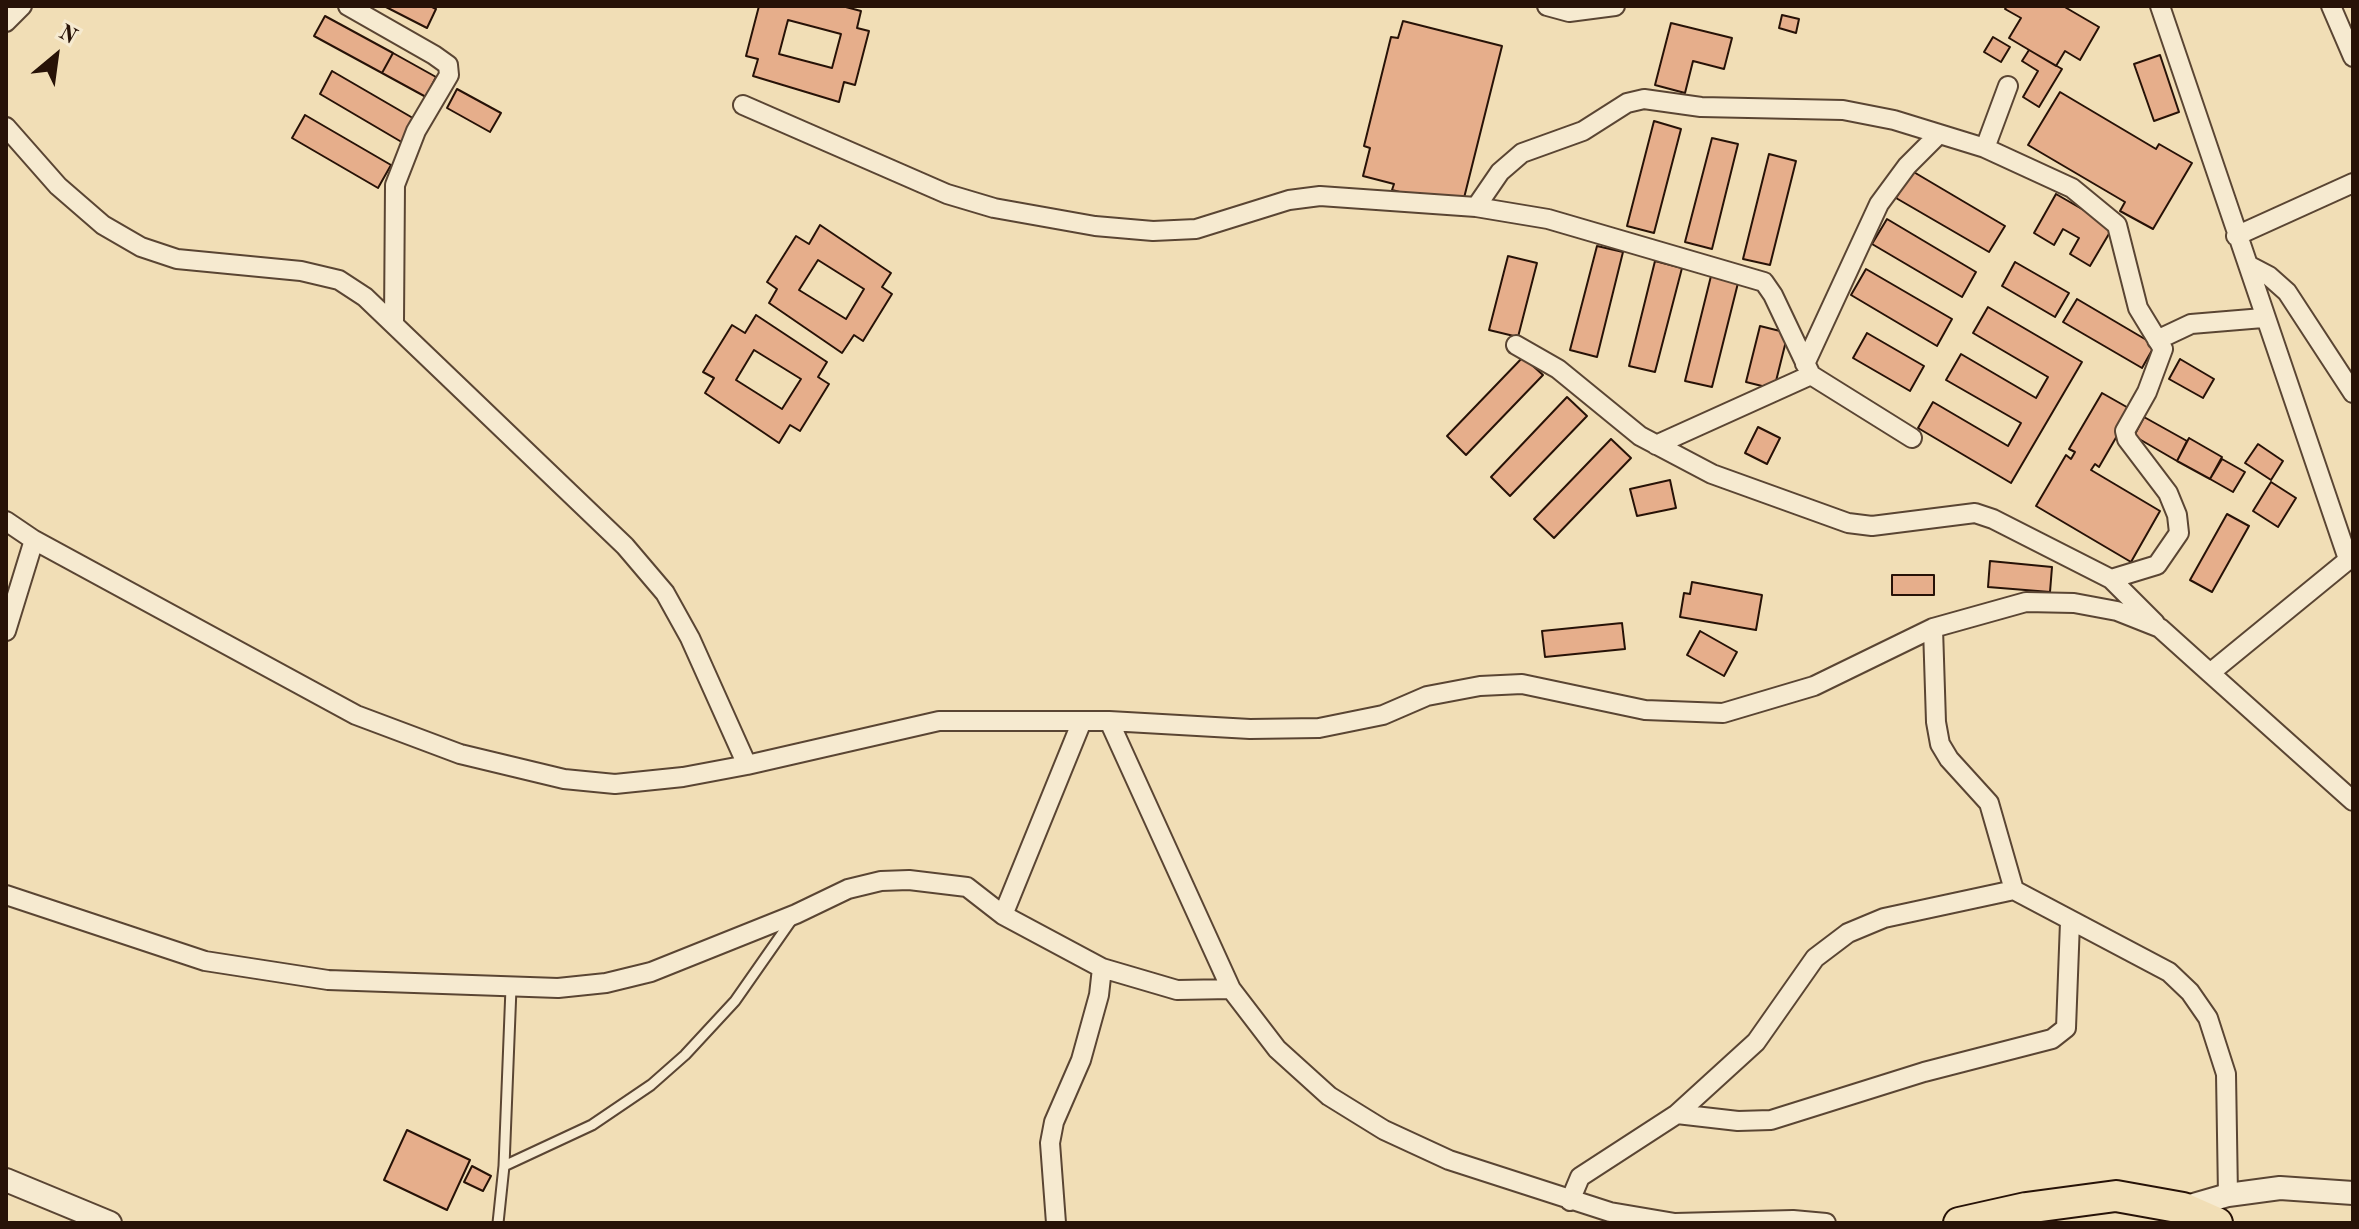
<!DOCTYPE html>
<html>
<head>
<meta charset="utf-8">
<style>
	body { margin:0 }
	#map { position:relative; width:2359px; height:1229px; overflow:hidden; background:#f1deb6; font-family:"Old Standard TT",serif }
	canvas { display:block }
	.frame { position:absolute; inset:0; border:8px solid #271207; pointer-events:none }
	.north { position:absolute; left:16px; top:16px; width:80px; height:80px; -webkit-text-stroke:6px #f6ead0; paint-order:stroke; rotate:29deg; font-size:22px; font-weight:700; line-height:32px; text-align:center; color:#271207 }
	.north::after { content:''; display:block; margin:auto; width:28px; height:36px; background:#271207; clip-path:polygon(50% 0,100% 100%,50% 72%,0 100%) }
</style>
</head>
<body>
<div id="map">
<canvas width="2359" height="1229"></canvas>
<div class="frame"></div>
<div class="north">N</div>
</div>
<script>
const c = document.querySelector('canvas').getContext('2d');
c.lineJoin = 'round';
function paint(path, color) { c.fillStyle = color; c.fill(path, 'evenodd'); }
const shape = rows => new Path2D(rows.map(r => 'M' + r).join(''));
function strokePath(path, color, width, dash) { c.strokeStyle = color; c.lineWidth = width; c.lineCap = dash ? 'butt' : 'round'; c.setLineDash(dash || []); c.stroke(path); }
const building = shape([
	[384,6,430,6,436,9,427,28,384,6],
	[759,6,842,6,861,11,857,28,869,31,855,85,844,82,839,102,753,76,758,59,746,56,759,6],
	[788,20,841,34,832,68,779,54,788,20],
	[2007,6,2063,6,2099,27,2080,60,2065,51,2056,66,2009,38,2021,18,2005,9,2007,6],
	[1782,15,1799,19,1796,33,1779,28,1782,15],
	[325,16,393,53,382,73,314,36,325,16],
	[1403,21,1502,46,1464,198,1456,196,1453,206,1392,190,1394,184,1363,176,1370,148,1364,146,1391,37,1398,38,1403,21],
	[1671,23,1732,38,1724,69,1693,61,1685,93,1655,85,1671,23],
	[1993,37,2010,47,2001,62,1984,52,1993,37],
	[2029,50,2062,69,2039,107,2023,97,2038,71,2022,61,2029,50],
	[393,53,436,77,426,97,382,73,393,53],
	[2160,55,2179,112,2154,121,2134,64,2160,55],
	[332,71,418,121,405,144,320,94,332,71],
	[457,89,501,113,490,132,447,108,457,89],
	[2060,92,2156,149,2159,144,2192,163,2153,229,2120,211,2125,202,2028,145,2060,92],
	[305,115,391,165,378,188,292,138,305,115],
	[1654,121,1681,129,1654,233,1627,226,1654,121],
	[1712,138,1738,144,1712,249,1685,242,1712,138],
	[1769,154,1796,161,1770,265,1743,259,1769,154],
	[1912,171,2005,226,1989,252,1896,198,1912,171],
	[2056,194,2113,227,2090,266,2070,254,2079,238,2063,229,2054,245,2034,233,2056,194],
	[1887,219,1976,272,1962,297,1872,244,1887,219],
	[820,225,891,273,882,287,892,294,863,341,854,335,842,353,769,303,777,289,767,282,796,236,809,244,820,225],
	[818,260,864,289,846,319,799,290,818,260],
	[1597,246,1623,252,1597,357,1570,350,1597,246],
	[1508,256,1537,263,1518,337,1489,330,1508,256],
	[1655,261,1682,268,1655,372,1629,366,1655,261],
	[2015,262,2069,293,2055,317,2002,286,2015,262],
	[1866,269,1952,319,1937,346,1851,295,1866,269],
	[1711,276,1738,283,1712,387,1685,381,1711,276],
	[2077,299,2155,345,2142,368,2063,322,2077,299],
	[1988,307,2082,362,2011,483,1918,428,1933,402,2008,446,2021,423,1946,380,1961,354,2036,398,2048,377,1973,333,1988,307],
	[756,315,827,362,818,377,829,384,800,431,790,425,779,443,705,393,714,378,703,372,732,325,745,333,756,315],
	[754,350,801,379,782,409,736,380,754,350],
	[1760,326,1788,333,1774,389,1746,382,1760,326],
	[1867,333,1924,366,1910,391,1853,358,1867,333],
	[1523,357,1543,375,1466,455,1447,436,1523,357],
	[2180,359,2214,379,2203,398,2169,379,2180,359],
	[2102,393,2132,410,2099,467,2095,464,2091,470,2160,511,2131,562,2036,506,2066,455,2071,459,2075,452,2069,449,2102,393],
	[1567,397,1587,416,1510,496,1491,477,1567,397],
	[2144,417,2187,441,2177,461,2134,436,2144,417],
	[1758,427,1780,438,1767,464,1745,453,1758,427],
	[2189,438,2222,457,2210,479,2177,461,2189,438],
	[1611,439,1631,458,1554,538,1534,519,1611,439],
	[2258,444,2283,461,2271,480,2245,463,2258,444],
	[2222,459,2245,472,2233,492,2210,479,2222,459],
	[1670,480,1676,508,1637,516,1630,489,1670,480],
	[2271,482,2296,498,2278,527,2253,511,2271,482],
	[2227,514,2249,526,2212,592,2190,580,2227,514],
	[1990,561,2052,567,2050,592,1988,587,1990,561],
	[1892,575,1934,575,1934,595,1892,595,1892,575],
	[1692,582,1762,595,1756,630,1680,617,1684,593,1690,594,1692,582],
	[1622,623,1625,649,1545,657,1542,631,1622,623],
	[1700,631,1737,652,1724,676,1687,655,1700,631],
	[407,1130,470,1160,447,1210,384,1180,407,1130],
	[472,1166,491,1176,483,1191,464,1182,472,1166]
]);
paint(building, '#e6ae8b');
strokePath(building, '#271207', 2);
const service = shape([
	[504,1166,592,1125,651,1085,685,1055,735,1001,793,918],
	[498,1223,504,1166,511,988]
]);
const minor = shape([
	[348,6,434,55,448,65,449,75,416,131,395,185,394,322],
	[1547,6,1569,12,1615,6],
	[2160,6,2348,559],
	[2331,6,2353,57],
	[6,22,22,6],
	[743,105,947,194,994,208,1095,226,1153,231,1196,229,1289,200,1320,196,1476,207,1548,219,1764,282,1773,295,1811,375],
	[6,127,58,186,103,225,141,247,177,259,301,271,339,280,365,297,625,546,665,593,690,638,747,765],
	[1985,148,2072,188,2117,225,2138,308,2163,349,2147,392,2125,431,2127,439,2168,493,2177,515,2179,533,2157,565,2111,579],
	[1476,207,1500,172,1522,153,1583,131,1627,103,1644,99,1701,107,1843,110,1894,120,1985,148,2008,86],
	[2236,236,2353,183],
	[2248,265,2269,276,2287,292,2353,393],
	[2157,340,2191,324,2263,318],
	[1516,345,1558,369,1640,436,1712,474,1848,523,1872,526,1975,513,1993,519,2111,579,2155,623],
	[1805,364,1879,204,1907,166,1939,134],
	[1656,445,1811,375,1912,438],
	[6,521,34,540,356,715,460,754,564,779,615,784,683,777,747,765,939,721,1109,721,1250,729,1319,728,1383,715,1427,696,1480,686,1522,684,1645,710,1723,713,1814,686,1933,628,2026,602,2074,603,2117,611,2160,628,2210,673],
	[2353,556,2210,673,2353,801],
	[1933,628,1936,722,1940,744,1949,759,1989,803,2014,890],
	[6,631,34,540],
	[1109,721,1231,989,1277,1049,1329,1096,1384,1130,1449,1160,1610,1212,1675,1223,1793,1220,1826,1223],
	[6,895,205,961,328,980,558,988,606,983,651,972,796,914,848,889,881,881,909,880,967,887,1003,915,1102,968,1177,990,1231,989],
	[1003,915,1082,721],
	[1677,1114,1738,1121,1771,1120,1924,1072,2052,1039,2066,1028,2070,922],
	[1570,1201,1580,1177,1677,1114,1756,1042,1815,958,1848,933,1884,918,2014,890,2169,972,2190,992,2208,1018,2226,1074,2228,1195],
	[1056,1223,1050,1143,1054,1122,1081,1060,1099,995,1102,968]
]);
const tertiary = shape([
	[6,1180,110,1223],
	[2183,1208,2228,1195,2280,1188,2353,1193]
]);
const trunk = shape([
	[1959,1223,2026,1208,2116,1196,2183,1208,2217,1223]
]);
strokePath(service, '#5a4533', 13);
strokePath(minor, '#5a4533', 22);
strokePath(tertiary, '#5a4533', 26);
strokePath(trunk, '#271207', 34);
strokePath(service, '#f6ead0', 9);
strokePath(minor, '#f6ead0', 18);
strokePath(tertiary, '#f6ead0', 22);
strokePath(trunk, '#f1deb6', 30);
</script>
</body>
</html>
